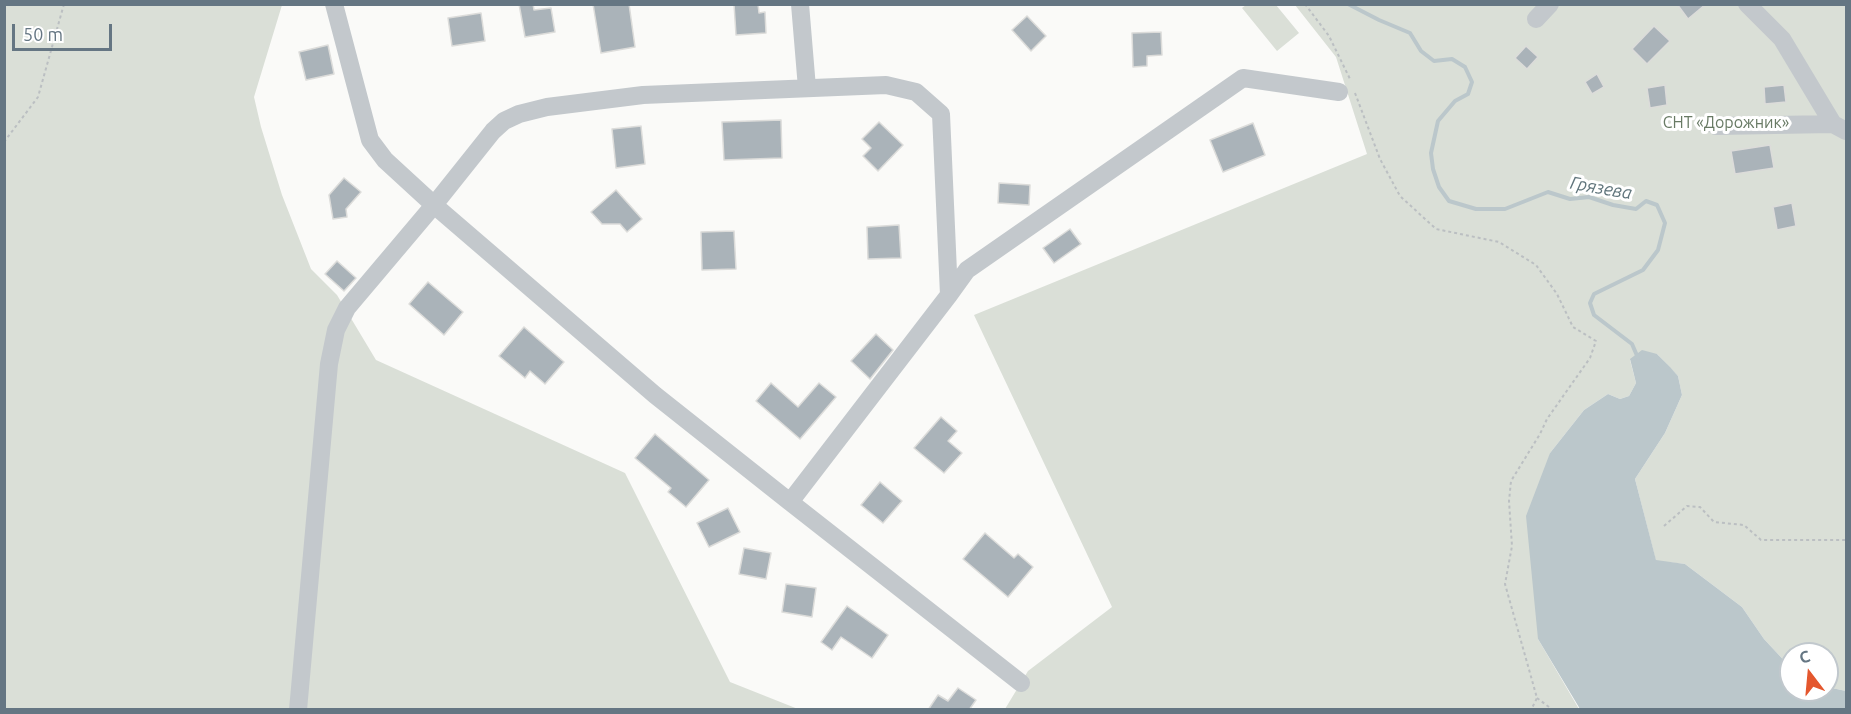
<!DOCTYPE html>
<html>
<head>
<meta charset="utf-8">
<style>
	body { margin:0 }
	#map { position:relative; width:1851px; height:714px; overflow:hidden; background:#fafaf8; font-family:Ubuntu,sans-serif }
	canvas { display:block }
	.frame { position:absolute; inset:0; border:6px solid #657683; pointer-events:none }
	.north { position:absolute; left:1779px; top:642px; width:60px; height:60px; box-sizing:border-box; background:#fff; border:2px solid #c1c8cd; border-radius:50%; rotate:344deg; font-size:16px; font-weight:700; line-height:24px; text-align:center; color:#657683 }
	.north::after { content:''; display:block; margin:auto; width:21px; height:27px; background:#e4572e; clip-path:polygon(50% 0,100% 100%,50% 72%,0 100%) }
	.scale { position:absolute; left:12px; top:24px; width:100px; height:27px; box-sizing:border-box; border:3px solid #657683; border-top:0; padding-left:8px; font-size:18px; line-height:21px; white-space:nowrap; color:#657683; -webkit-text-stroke:4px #fff; paint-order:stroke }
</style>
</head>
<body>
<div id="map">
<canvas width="1851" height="714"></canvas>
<div class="frame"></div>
<div class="north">С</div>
<div class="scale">50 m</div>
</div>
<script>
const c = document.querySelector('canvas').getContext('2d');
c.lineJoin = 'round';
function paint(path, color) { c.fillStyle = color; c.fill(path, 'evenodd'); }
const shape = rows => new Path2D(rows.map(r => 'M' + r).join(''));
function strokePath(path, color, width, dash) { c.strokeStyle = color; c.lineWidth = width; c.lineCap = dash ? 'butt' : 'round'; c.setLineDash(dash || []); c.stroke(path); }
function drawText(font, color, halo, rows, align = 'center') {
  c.font = font + ' Ubuntu,sans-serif'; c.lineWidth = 6; c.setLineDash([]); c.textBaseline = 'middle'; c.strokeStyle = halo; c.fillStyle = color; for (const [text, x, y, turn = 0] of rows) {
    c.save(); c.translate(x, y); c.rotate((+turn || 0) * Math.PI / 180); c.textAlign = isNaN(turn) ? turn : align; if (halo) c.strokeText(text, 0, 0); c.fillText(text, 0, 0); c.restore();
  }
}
paint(shape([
	[4,5,282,5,254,97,261,127,282,195,311,269,337,295,376,360,625,473,730,682,798,709,5,709],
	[1246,5,1276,5,1299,33,1277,51,1242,8],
	[1295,5,1846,5,1846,691,1827,687,1827,654,1791,654,1791,668,1764,639,1742,607,1685,564,1656,561,1635,479,1665,433,1682,395,1678,376,1657,354,1630,360,1636,383,1629,396,1620,399,1608,394,1584,410,1550,453,1538,639,1579,709,1005,709,1028,671,1112,607,974,315,1367,154,1336,57]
]), '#dadfd7');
paint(shape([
	[1642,350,1657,354,1670,367,1678,376,1682,395,1665,433,1635,479,1656,560,1685,564,1742,607,1764,639,1791,668,1791,690,1827,690,1827,687,1846,691,1846,709,1580,709,1538,639,1526,516,1550,453,1584,410,1608,394,1620,399,1629,396,1636,383,1630,359]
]), '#bbc7cb');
strokePath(shape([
	[1348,4,1379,20,1410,33,1421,51,1434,61,1452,59,1465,67,1472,82,1468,94,1455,101,1438,121,1431,153,1433,169,1439,187,1449,201,1476,209,1505,209,1548,192,1570,199,1589,197,1613,205,1636,209,1646,201,1657,205,1665,223,1658,250,1643,270,1594,294,1590,303,1594,315,1632,344,1638,358]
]), '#bbc7cb', 4);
const building = shape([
	[519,4,533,4,534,10,551,8,555,32,525,37,519,4],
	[593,4,629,4,635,47,601,53,593,4],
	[734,4,758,4,759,13,765,12,766,33,736,35,734,4],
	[1677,4,1706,4,1688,19,1677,4],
	[481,13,485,41,452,46,448,18,481,13],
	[1027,16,1046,36,1031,51,1012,30,1027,16],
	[1654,26,1670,41,1647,64,1632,49,1654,26],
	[1161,32,1162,55,1147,56,1147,66,1133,67,1132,33,1161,32],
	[328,45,334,74,306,80,299,52,328,45],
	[1526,46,1538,57,1527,69,1515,58,1526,46],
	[1597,74,1604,87,1592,94,1585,82,1597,74],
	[1665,85,1667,105,1650,108,1647,88,1665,85],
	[1784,85,1786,102,1765,104,1764,87,1784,85],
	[781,120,782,158,724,160,722,122,781,120],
	[879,122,903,145,878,171,863,156,871,148,862,139,879,122],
	[1253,123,1265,155,1223,172,1210,140,1253,123],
	[641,126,645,164,616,168,612,129,641,126],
	[1770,145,1774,168,1735,174,1731,151,1770,145],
	[344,178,361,192,346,209,347,217,333,219,329,195,344,178],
	[999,183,1030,185,1029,205,998,203,999,183],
	[616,190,642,219,627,232,620,224,602,224,591,212,616,190],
	[1792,203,1796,226,1777,230,1773,207,1792,203],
	[899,225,901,258,868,259,867,227,899,225],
	[1070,229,1081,244,1054,263,1043,248,1070,229],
	[734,231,736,269,702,270,701,232,734,231],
	[337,261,356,278,344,291,325,274,337,261],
	[428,282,463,312,444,335,409,304,428,282],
	[524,327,564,362,545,384,530,371,525,378,499,356,524,327],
	[876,334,893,350,870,379,851,361,876,334],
	[771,383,798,407,819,383,836,397,800,439,756,401,771,383],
	[941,417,957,431,948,441,962,453,944,473,914,448,941,417],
	[655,434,709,480,686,507,668,492,671,488,635,458,655,434],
	[880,482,902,501,883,523,861,505,880,482],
	[728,508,740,532,709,547,697,523,728,508],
	[985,533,1014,558,1018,554,1033,567,1008,597,963,559,985,533],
	[744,548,771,553,766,579,739,574,744,548],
	[786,584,816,588,812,617,782,612,786,584],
	[847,606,888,635,872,658,841,637,832,650,821,642,847,606],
	[958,688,976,700,969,710,928,710,938,695,948,701,958,688]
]);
paint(building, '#aab3b9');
strokePath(building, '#dcdcda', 1.5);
strokePath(shape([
	[1305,4,1329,36,1350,79],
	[1355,93,1380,159,1400,196,1436,229,1499,242,1536,265,1557,294,1573,327,1596,341,1590,358,1547,419,1540,434,1511,481,1509,501,1512,546,1505,584,1537,698,1531,710],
	[4,142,38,97,64,4],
	[1664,526,1687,506,1700,507,1714,522,1744,525,1761,540,1846,540],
	[1537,698,1553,710]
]), '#bbbfc2', 2, [3, 3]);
strokePath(shape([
	[334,4,370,140,385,160,434,205,655,395,790,502],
	[800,4,807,88],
	[1747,4,1782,39,1833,124,1846,131],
	[1536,19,1550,4],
	[1716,126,1833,124],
	[949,295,967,270,1243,78,1339,92],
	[298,710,329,364,336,330,347,308,434,205,493,131,504,121,519,114,547,107,643,95,886,85,916,92,941,114,949,295,790,502,1021,683]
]), '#c3c8cc', 18);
drawText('16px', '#687a64', '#fff', [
	["СНТ «Дорожник»",1726,123]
]);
drawText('italic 18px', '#60757c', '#fff', [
	["Грязева",1601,188,10]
]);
</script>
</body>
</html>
